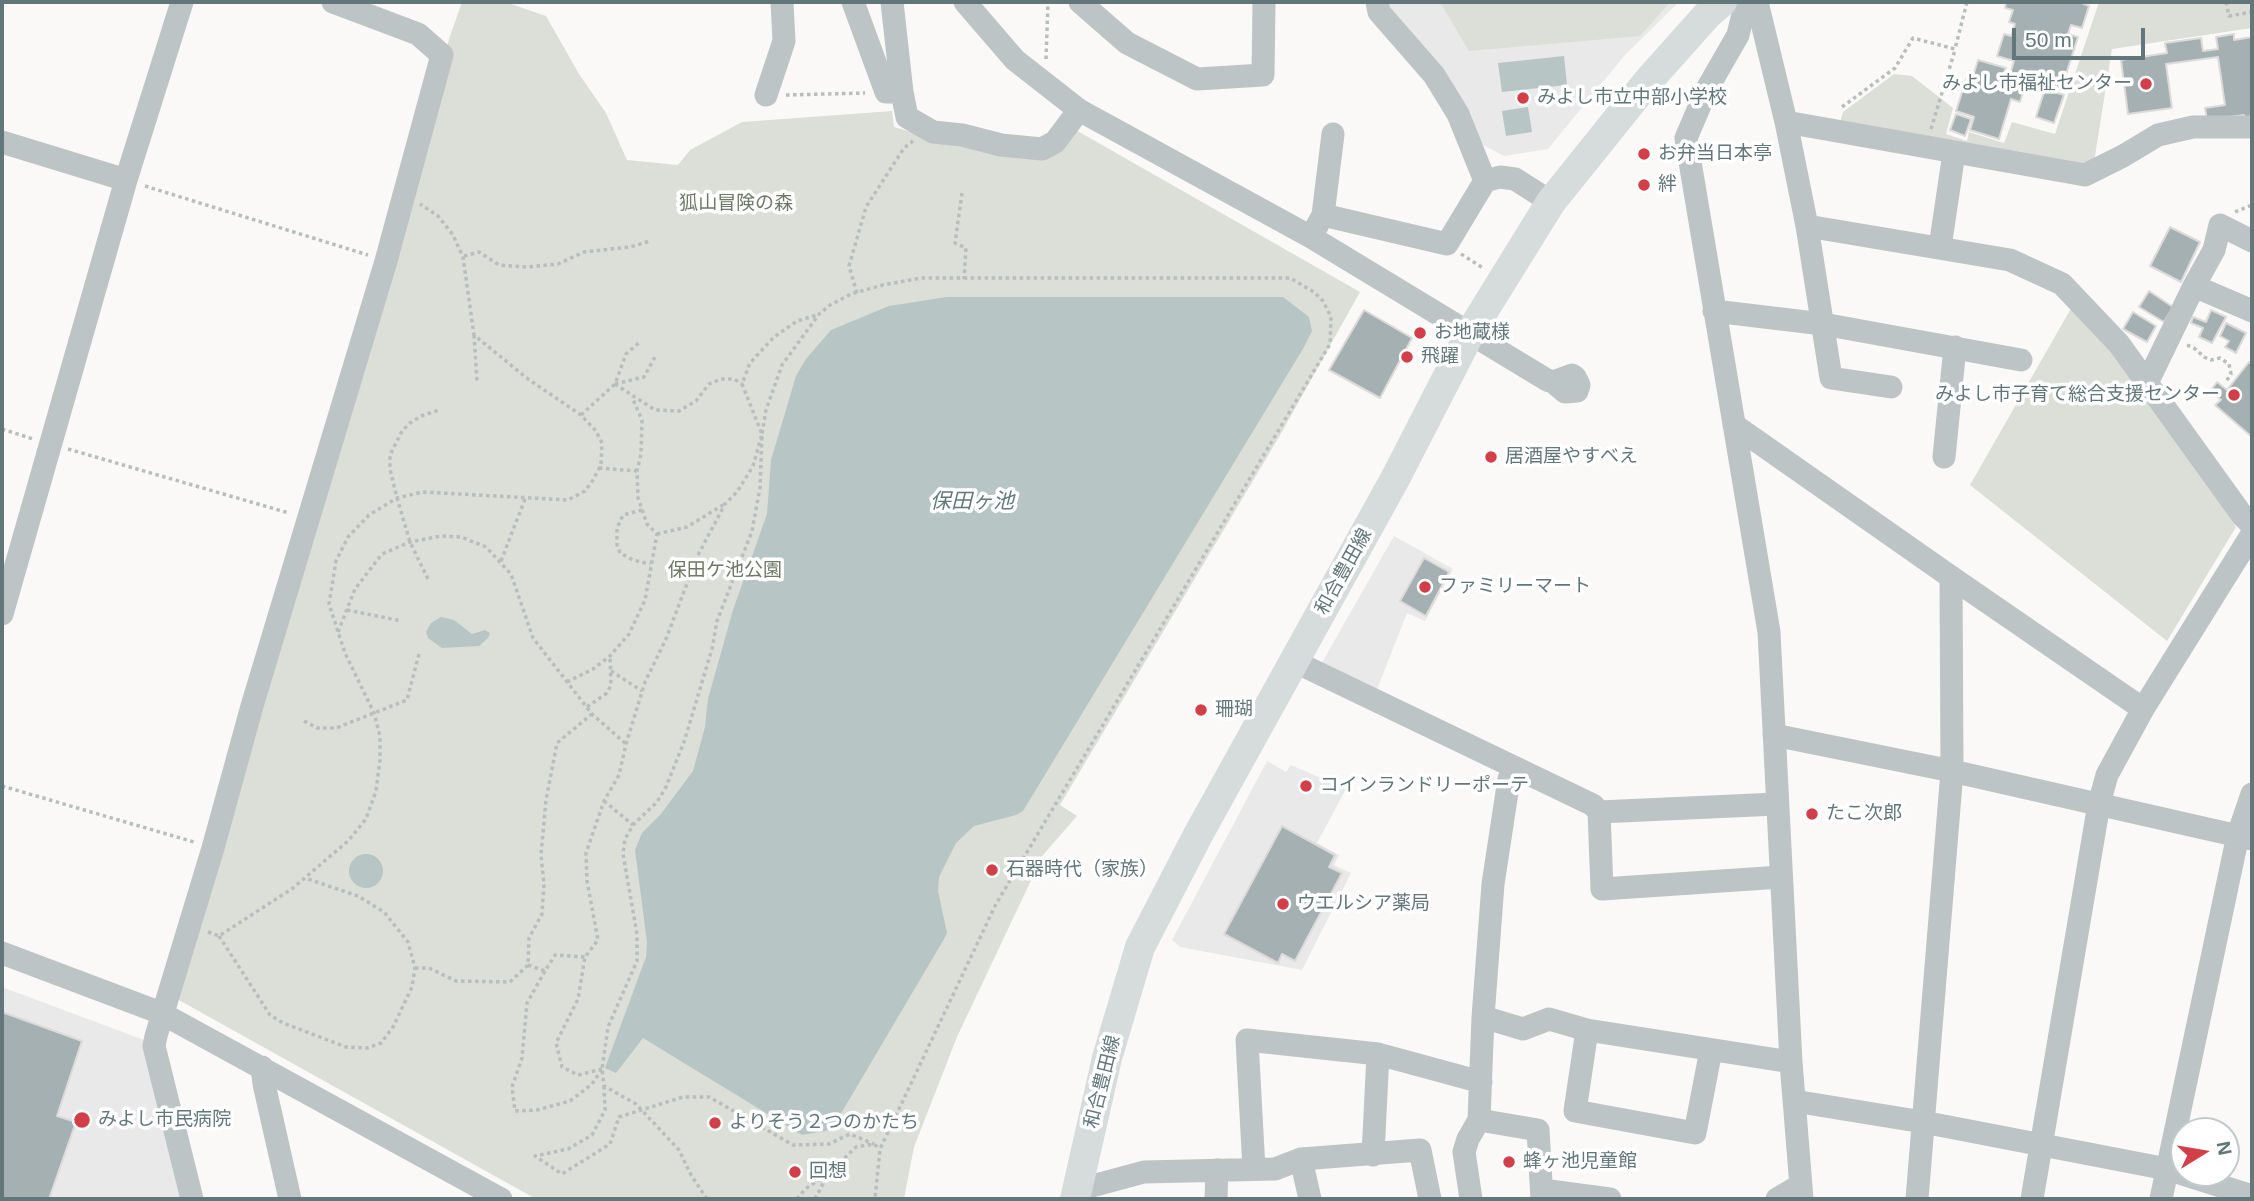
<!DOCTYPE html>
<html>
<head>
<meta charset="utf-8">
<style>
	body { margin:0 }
	#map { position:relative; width:2254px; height:1201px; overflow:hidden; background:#faf9f8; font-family:Arial,sans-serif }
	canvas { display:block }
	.frame { position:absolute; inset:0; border:4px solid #63777a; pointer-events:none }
	.north { position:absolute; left:2170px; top:1117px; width:70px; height:70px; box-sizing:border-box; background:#fff; border:2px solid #c1c9ca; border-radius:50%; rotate:79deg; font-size:19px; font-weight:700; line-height:28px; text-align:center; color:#63777a }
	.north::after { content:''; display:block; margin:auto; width:24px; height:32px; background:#d33f48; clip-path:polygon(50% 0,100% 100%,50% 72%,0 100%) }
	.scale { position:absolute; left:2012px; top:28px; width:133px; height:32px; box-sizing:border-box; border:4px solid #63777a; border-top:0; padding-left:9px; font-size:21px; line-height:24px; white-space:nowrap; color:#63777a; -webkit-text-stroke:5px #fff; paint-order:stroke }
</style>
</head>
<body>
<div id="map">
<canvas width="2254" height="1201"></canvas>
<div class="frame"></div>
<div class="north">N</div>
<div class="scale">50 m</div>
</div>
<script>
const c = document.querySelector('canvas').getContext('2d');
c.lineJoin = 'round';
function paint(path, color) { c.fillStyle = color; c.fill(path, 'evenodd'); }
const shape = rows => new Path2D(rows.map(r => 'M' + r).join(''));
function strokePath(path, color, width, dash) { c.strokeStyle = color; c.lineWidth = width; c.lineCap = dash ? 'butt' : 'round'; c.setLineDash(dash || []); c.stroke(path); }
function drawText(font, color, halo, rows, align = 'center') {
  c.font = font + ' Arial,"Noto Sans JP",sans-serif'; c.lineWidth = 7; c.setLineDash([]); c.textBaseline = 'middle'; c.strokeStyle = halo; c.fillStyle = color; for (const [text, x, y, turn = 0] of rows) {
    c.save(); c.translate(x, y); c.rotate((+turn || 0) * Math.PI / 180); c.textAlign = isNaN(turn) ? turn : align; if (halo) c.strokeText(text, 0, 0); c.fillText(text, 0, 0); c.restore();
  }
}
paint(shape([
	[1388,2,1679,2,1625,55,1548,149,1504,156,1476,141,1391,14],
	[1394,536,1453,569,1425,621,1407,613,1376,692,1320,666],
	[1267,761,1286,772,1291,765,1346,789,1317,843,1339,855,1334,865,1351,873,1302,970,1180,947,1172,940],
	[2,987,144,1040,180,1199,2,1199]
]), '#e8e9e8');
paint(shape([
	[462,2,505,2,546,16,579,74,606,113,627,160,678,165,690,150,742,122,892,111,894,127,937,139,999,149,1074,129,1360,292,1279,437,1060,805,1077,816,1043,855,957,1037,914,1147,904,1199,536,1199,177,999,338,443,450,36],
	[1440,2,1670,2,1640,36,1469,51],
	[2099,2,2252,2,2252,28,2112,49,2094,162,2080,168,1839,126,1843,112,1894,74,1912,76,1953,108,1946,134,1967,141,1969,132,2004,143,2012,122,2055,134],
	[2073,305,2144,387,2236,527,2167,641,1970,485]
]), '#dcded8');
paint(shape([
	[1564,56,1567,85,1502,92,1498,63],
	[1528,107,1532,132,1506,136,1502,111],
	[947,297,1283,297,1309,317,1312,331,1304,347,1023,811,1016,815,974,826,956,843,939,877,938,891,947,933,944,939,836,1122,831,1123,830,1130,802,1135,643,1038,616,1073,605,1068,646,957,647,942,635,850,642,833,661,814,693,771,705,727,708,699,733,610,767,514,771,460,796,376,806,359,831,330,889,306],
	[441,617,454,620,472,634,485,630,490,633,488,638,479,646,442,648,428,638,426,632,431,623],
	'349 871a17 17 0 1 1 34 0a17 17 0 1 1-34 0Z'
]), '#b7c5c5');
const building = shape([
	[2006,2,2079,2,2089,6,2082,28,2071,25,2068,34,2078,37,2061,90,2010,74,2014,61,1997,56,2004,34,2011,36,2015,24,2009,22,2013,10,2005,8,2006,2],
	[2234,34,2234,40,2252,37,2252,121,2245,122,2244,115,2207,120,2205,108,2225,105,2218,57,2166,64,2172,108,2128,114,2121,60,2167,53,2165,43,2201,38,2203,51,2218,49,2216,37,2234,34],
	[1978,60,2006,68,2003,75,2026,83,2020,102,2011,99,1999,139,1970,130,1974,117,1956,111,1969,71,1974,73,1978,60],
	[2045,89,2064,95,2054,123,2036,117,2045,89],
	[1956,114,1971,119,1965,136,1950,130,1956,114],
	[2170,227,2200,242,2181,282,2150,266,2170,227],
	[2149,291,2173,307,2164,322,2139,307,2149,291],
	[1364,310,1412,338,1380,398,1329,370,1364,310],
	[2211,310,2226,317,2212,343,2199,337,2203,328,2191,323,2193,317,2206,322,2211,310],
	[2133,312,2156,326,2147,342,2123,329,2133,312],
	[2226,323,2246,333,2236,353,2225,347,2229,341,2220,336,2226,323],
	[2249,362,2252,365,2252,437,2215,405,2221,400,2211,390,2217,382,2227,390,2249,362],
	[1424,558,1449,572,1426,616,1400,601,1424,558],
	[1282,826,1335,855,1329,867,1342,873,1295,961,1282,954,1278,963,1224,934,1282,826],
	[2,1012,82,1041,57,1116,76,1122,49,1199,2,1199,2,1012]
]);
paint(building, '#a5b0b2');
strokePath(building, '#dcdbda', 2);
strokePath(shape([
	[2226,2,2229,16,2252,12],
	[1046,59,1048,2],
	[1946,78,1964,84],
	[786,95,865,93],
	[1842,107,1895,68,1913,38,1955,49,1967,2],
	[1931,129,1955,50],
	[145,186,368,255],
	[962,193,955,243,966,248,964,279],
	[2235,212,2252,205],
	[1461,254,1483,268],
	[464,256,479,252,499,265,527,267,558,264,584,252,630,247,650,241],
	[857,293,849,266,866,207,904,148,913,141],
	[474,335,477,381],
	[2187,345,2194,348,2204,357,2211,360,2220,358,2229,364,2231,374,2225,383],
	[615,384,655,410,679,411,696,401,709,384,721,379,734,379,742,384],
	[615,384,644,377,656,355],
	[581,415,615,384,626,354,641,341],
	[2,429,33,439],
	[68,449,289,513],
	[599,468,637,471],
	[642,510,623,515,617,528,617,545,620,553,633,560,650,564],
	[657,534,687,527,723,505],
	[501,561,525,499],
	[428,579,410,542,397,498,390,469,390,455,402,431,410,423,421,416,439,410],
	[347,610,402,621],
	[338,632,355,589,382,554,410,542,441,536,461,537,486,547,511,574,533,638,592,714,626,744],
	[611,671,642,691],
	[567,682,593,669,610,656,629,634,645,600,657,534,647,524,638,498,637,471,641,454,642,420,632,397],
	[587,707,607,693,611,685,610,656],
	[304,721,317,728,336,728,407,700,419,654],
	[2,786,194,842],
	[604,801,633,825],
	[208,932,219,936,293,888,348,841,366,819,376,791,380,760,380,736,374,713,345,653,329,604,336,561,348,537,369,515,397,498,423,492,568,500,585,491,593,480,601,465,602,443,596,431,581,415,528,379,474,335,463,257,453,235,438,216,420,204],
	[219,936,270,1015,283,1023,346,1047,367,1048,381,1043,393,1027,412,987,415,968,408,942,384,912,358,896,305,878],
	[528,965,545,971,555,955,585,957],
	[415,968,429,968,456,981,510,982,528,965,529,938,542,914,544,885,541,855,546,800,557,743,592,714],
	[545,971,527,1003,522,1058,512,1087,515,1111,537,1110,570,1101,592,1084,601,1071],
	[602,1069,578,1075,562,1067,556,1043,578,999,585,957,598,940,587,881,586,853,604,801,619,775,626,744,645,682,666,639,697,557,725,504,737,492,753,466,762,434,742,384,750,363,774,337,797,321,817,315],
	[604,1086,605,1110,592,1135,568,1149,535,1156,562,1174,610,1144,619,1117,683,1097,709,1097,793,1145,829,1144,850,1134,874,1144],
	[707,1199,691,1175,679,1150,636,1104,604,1086,602,1069,608,1027,637,961,637,934,623,854,625,839,633,825,657,802,666,787,684,742,712,649,717,621,752,531,760,488,762,434,766,410,782,365,819,314,830,305,851,294,883,285,921,278,1290,278,1314,292,1323,301,1331,317,1330,344,996,904,880,1149,875,1199],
	[797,1199,805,1189,828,1174,856,1147,874,1144,880,1149],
	[815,1199,827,1176]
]), '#b8bdbe', 3.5, [3.5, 3.5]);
strokePath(shape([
	[853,2,886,92,902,92,907,117,933,132,962,135,1001,145,1042,149,1055,142,1079,110],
	[892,2,902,92],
	[965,2,1015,60,1079,110,1311,237,1547,380,1553,382,1572,375,1575,377,1579,385,1577,391,1565,392,1553,382],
	[1080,2,1127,43,1197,79,1263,75,1264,2],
	[1377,2,1379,12,1434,75,1458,114,1485,181,1500,177,1515,179,1551,202],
	[1746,2,1738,35,1707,89,1686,138,1769,632,1791,1062,1802,1199],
	[1757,2,1786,122,1807,226,1831,378,1891,387],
	[766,95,784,41,782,2],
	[1786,122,2085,175,2123,156,2158,135,2193,127,2252,127],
	[2,142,126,180],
	[1323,215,1447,244,1485,181],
	[1317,226,1323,215,1333,134],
	[1807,226,2010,260,2062,284,2119,344,2242,515,2252,525],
	[1940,247,1954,153],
	[2194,286,2214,250,2220,225,2252,241],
	[1714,311,1823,324,2021,360],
	[2148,381,2194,286,2252,311],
	[1734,425,1951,577,2143,709],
	[1944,457,1955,347],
	[2,614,126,180,182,2],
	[1295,660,1308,668,1593,805,1599,812,1777,804],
	[1774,735,1952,771,2252,839],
	[1599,812,1602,889,1781,877],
	[2,953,161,1013,501,1199],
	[1483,1017,1523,1029,1549,1019,1587,1030,1791,1062],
	[1587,1030,1575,1111,1695,1133,1711,1050],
	[262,1067,264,1084,290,1199],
	[1794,1101,1923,1122,2167,1169,2252,1196],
	[1479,1120,1538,1130,1542,1199],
	[1373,1155,1378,1054],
	[1301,1159,1310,1199],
	[1254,1169,1247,1040,1378,1054,1481,1082],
	[1078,1185,1092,1186,1144,1172,1275,1169,1301,1159,1420,1150,1430,1199],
	[1542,1190,1610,1199],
	[192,1199,154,1046,156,1036,213,848,252,706,386,261,442,55,418,34,333,2],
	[1216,1199,1217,1170],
	[1471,1199,1464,1152,1468,1139,1479,1120,1483,1017,1493,884,1509,779],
	[1777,1199,1801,1185],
	[1917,1199,1952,771,1951,577],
	[2032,1199,2099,804,2107,775,2143,709,2252,534],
	[2161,1199,2238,835,2252,794]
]), '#bdc4c5', 23);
strokePath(shape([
	[1075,1199,1107,1058,1140,947,1199,833,1396,477,1470,333,1494,294,1551,202,1649,80,1707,15,1722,2]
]), '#d6dbdc', 30);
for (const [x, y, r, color] of [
	[2146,84,7,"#d33f48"],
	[1523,98,7,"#d33f48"],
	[1644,154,7,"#d33f48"],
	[1644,185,7,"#d33f48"],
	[1420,333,7,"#d33f48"],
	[1407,357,7,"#d33f48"],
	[2234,395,7,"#d33f48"],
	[1491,457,7,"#d33f48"],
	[1425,587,7,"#d33f48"],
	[1201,710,7,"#d33f48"],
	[1306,786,7,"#d33f48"],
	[1812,814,7,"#d33f48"],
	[992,870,7,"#d33f48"],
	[1283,904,7,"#d33f48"],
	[82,1120,9,"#d33f48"],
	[715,1123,7,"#d33f48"],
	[1509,1162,7,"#d33f48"],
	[795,1172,7,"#d33f48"]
]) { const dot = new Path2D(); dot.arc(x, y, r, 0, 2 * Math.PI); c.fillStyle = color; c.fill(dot); strokePath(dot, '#fff', 2.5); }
drawText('19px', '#63777a', '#fff', [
	["みよし市福祉センター",2132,84,"right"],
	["みよし市立中部小学校",1537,98],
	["お弁当日本亭",1658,154],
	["絆",1658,185],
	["お地蔵様",1434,333],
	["飛躍",1421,357],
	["みよし市子育て総合支援センター",2220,395,"right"],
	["居酒屋やすべえ",1505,457],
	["ファミリーマート",1439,587],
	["珊瑚",1215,710],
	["コインランドリーポーテ",1320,786],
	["たこ次郎",1826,814],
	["石器時代（家族）",1006,870],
	["ウエルシア薬局",1297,904],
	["みよし市民病院",98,1120],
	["よりそう２つのかたち",729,1123],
	["蜂ヶ池児童館",1523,1162],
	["回想",809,1172]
], 'left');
drawText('19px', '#6f7966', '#fff', [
	["狐山冒険の森",736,204],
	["保田ケ池公園",725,571]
]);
drawText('19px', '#63777a', '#fff', [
	["和合豊田線",1344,572,-61],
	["和合豊田線",1103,1082,-76]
]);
drawText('italic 21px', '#637979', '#fff', [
	["保田ヶ池",972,502]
]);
</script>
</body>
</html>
